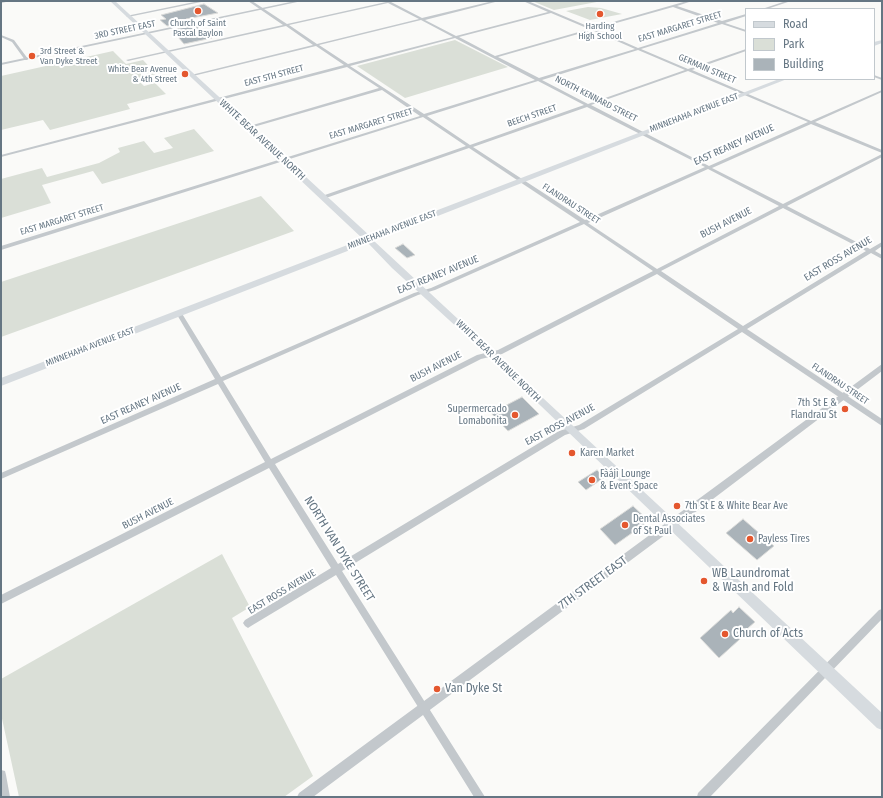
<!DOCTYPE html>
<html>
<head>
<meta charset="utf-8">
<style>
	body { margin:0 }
	#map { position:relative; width:883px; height:798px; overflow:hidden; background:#fafaf8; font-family:"Fira Sans Condensed",sans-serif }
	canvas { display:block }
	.frame { position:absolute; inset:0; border:2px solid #657683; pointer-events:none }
	.legend { position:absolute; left:745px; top:8px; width:130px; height:72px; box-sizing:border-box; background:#fff; border:1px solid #c1c8cd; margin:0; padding:5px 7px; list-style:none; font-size:12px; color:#657683 }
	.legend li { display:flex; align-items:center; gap:8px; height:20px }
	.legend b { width:20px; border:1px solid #c1c8cd }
</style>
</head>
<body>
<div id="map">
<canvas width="883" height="798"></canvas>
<div class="frame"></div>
<ul class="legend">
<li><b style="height:5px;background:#d6dbdf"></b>Road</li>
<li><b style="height:11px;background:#dadfd7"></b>Park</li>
<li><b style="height:11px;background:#aab3b9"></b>Building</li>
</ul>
</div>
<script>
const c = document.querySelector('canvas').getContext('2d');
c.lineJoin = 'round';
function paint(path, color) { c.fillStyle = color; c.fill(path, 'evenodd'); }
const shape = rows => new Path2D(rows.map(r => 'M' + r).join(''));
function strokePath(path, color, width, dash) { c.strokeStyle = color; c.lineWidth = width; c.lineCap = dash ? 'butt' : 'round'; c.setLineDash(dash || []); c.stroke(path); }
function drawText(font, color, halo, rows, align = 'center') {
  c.font = font + ' "Fira Sans Condensed",sans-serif'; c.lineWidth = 4; c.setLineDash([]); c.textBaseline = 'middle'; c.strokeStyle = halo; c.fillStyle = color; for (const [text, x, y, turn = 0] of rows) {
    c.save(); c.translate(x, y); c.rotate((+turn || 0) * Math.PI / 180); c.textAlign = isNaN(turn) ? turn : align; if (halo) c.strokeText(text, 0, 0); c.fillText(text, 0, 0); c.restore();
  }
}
paint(shape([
	[532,1,602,1,554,10],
	[588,7,601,8,622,14,590,20,566,11],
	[455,40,508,67,405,98,357,66],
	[113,51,126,64,143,60,156,74,137,79,144,86,155,83,166,94,127,104,130,109,50,130,43,120,1,130,1,76],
	[194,129,214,151,102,184,93,171,42,185,51,203,1,218,1,179,42,168,47,177,99,163,120,152,118,148,144,141,154,153,173,148,164,138],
	[261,196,294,231,1,337,1,282],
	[222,554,250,607,232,618,313,776,284,797,19,797,1,714,1,679]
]), '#dadfd7');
const building = shape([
	[204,4,218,13,186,19,190,22,167,26,160,20,166,19,161,15,204,4],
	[195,25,212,38,184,44,172,30,195,25],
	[403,244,415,255,407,258,395,248,403,244],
	[522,397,539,414,508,431,491,413,522,397],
	[597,470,605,477,586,490,578,482,597,470],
	[633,506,649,521,615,545,600,529,633,506],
	[743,519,774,546,757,560,726,533,743,519],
	[739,607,755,622,748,628,750,630,719,658,700,638,731,610,733,613,739,607]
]);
paint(building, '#aab3b9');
strokePath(building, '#dcdcda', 1);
paint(shape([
	[1,1,11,1,1,3,1,1],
	[199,1,206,1,128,17,126,16,199,1],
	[248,1,252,1,287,24,386,2,384,1,391,1,391,2,422,18,493,1,499,1,425,20,456,36,548,12,523,1,528,1,592,28,687,1,692,1,677,6,722,21,746,14,746,16,725,23,746,30,746,32,722,24,641,49,688,69,746,49,746,51,692,70,811,121,882,90,882,92,815,122,882,150,882,153,811,124,712,168,783,204,882,154,882,157,787,206,870,249,882,242,882,246,875,251,882,255,882,259,871,253,747,329,882,419,882,426,742,332,584,429,565,435,342,571,485,797,474,797,336,575,251,626,248,628,245,626,243,623,245,620,331,568,269,468,1,604,1,595,265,462,218,384,1,479,1,473,215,379,176,313,177,312,181,312,221,377,414,293,431,288,580,222,469,148,326,198,322,198,322,196,466,146,423,117,1,250,1,246,420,116,382,90,250,128,246,127,379,88,347,67,1,157,1,155,344,65,316,46,193,76,191,75,313,45,286,26,128,61,126,60,283,25,248,1],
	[388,3,419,19,317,44,289,25,388,3],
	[673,7,718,23,638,48,595,29,673,7],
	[551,13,589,29,495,56,459,37,551,13],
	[421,20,453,37,348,64,319,45,421,20],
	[592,30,635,49,539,78,498,57,592,30],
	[455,38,535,80,424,114,350,66,455,38],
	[638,50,685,70,588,104,542,80,638,50],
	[688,71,808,122,709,166,591,105,688,71],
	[538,81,584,105,470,145,427,116,538,81],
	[587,107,705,167,585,220,473,147,587,107],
	[708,169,779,206,657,269,588,223,708,169],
	[783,208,866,251,743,326,661,271,783,208],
	[584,224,653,271,498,350,477,355,271,459,223,381,418,295,435,290,584,224],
	[657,274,738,329,579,425,559,431,338,564,275,464,481,359,502,354,657,274],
	[786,1,791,1,767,9,762,9,786,1],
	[1,35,14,40,28,59,27,60,25,60,12,42,1,37,1,35],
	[874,75,882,78,882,80,874,77,874,75],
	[882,609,882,619,710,797,697,797,698,793,879,610,882,609],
	[1,770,5,771,6,775,10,797,1,797,1,770]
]), '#c3c8cc');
paint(shape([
	[295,1,302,1,1,65,1,63,295,1],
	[882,364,882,371,713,499,313,797,297,797,299,793,882,364]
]), '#c3c8cc');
paint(shape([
	[110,1,115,1,370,236,779,79,787,79,374,241,882,713,882,730,877,728,494,361,392,268,368,243,1,386,1,378,363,239,110,1],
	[882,40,882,43,874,46,874,42,882,40]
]), '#d6dbdf');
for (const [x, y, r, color] of [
	[198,11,4,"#e4572e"],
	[600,14,4,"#e4572e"],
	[32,56,4,"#e4572e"],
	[185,74,4,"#e4572e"],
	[845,409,4,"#e4572e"],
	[515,415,4,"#e4572e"],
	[572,453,4,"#e4572e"],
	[592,480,4,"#e4572e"],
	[677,506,4,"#e4572e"],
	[625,525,4,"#e4572e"],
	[750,539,4,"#e4572e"],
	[704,581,4,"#e4572e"],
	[725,634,4,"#e4572e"],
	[437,689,4,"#e4572e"]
]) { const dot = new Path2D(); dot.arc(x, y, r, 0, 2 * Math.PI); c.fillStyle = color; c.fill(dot); strokePath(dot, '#fff', 1.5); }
drawText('9px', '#657683', '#fff', [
	["Church of Saint",198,23],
	["Pascal Baylon",198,33],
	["Harding",600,26],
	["High School",600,36],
	["3rd Street &",40,51,"left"],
	["Van Dyke Street",40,61,"left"],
	["White Bear Avenue",177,69,"right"],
	["& 4th Street",177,79,"right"]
]);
drawText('9px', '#657683', '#fff', [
	["EAST MARGARET STREET",680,27,-17],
	["3RD STREET EAST",125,30,-12],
	["GERMAIN STREET",707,69,23],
	["EAST 5TH STREET",274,76,-15],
	["NORTH KENNARD STREET",596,99,27],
	["MINNEHAHA AVENUE EAST",694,113,-21],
	["BEECH STREET",532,116,-19],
	["EAST MARGARET STREET",371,124,-17],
	["FLANDRAU STREET",571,204,33],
	["EAST MARGARET STREET",62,220,-17],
	["MINNEHAHA AVENUE EAST",392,230,-21],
	["MINNEHAHA AVENUE EAST",90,347,-21],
	["FLANDRAU STREET",840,384,34]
]);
drawText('10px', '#657683', '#fff', [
	["WHITE BEAR AVENUE NORTH",262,140,43],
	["EAST REANEY AVENUE",734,145,-24],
	["BUSH AVENUE",726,223,-27],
	["EAST ROSS AVENUE",838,259,-31],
	["EAST REANEY AVENUE",438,275,-22],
	["WHITE BEAR AVENUE NORTH",498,361,44],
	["BUSH AVENUE",436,367,-27],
	["EAST REANEY AVENUE",141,404,-24],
	["EAST ROSS AVENUE",560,425,-28],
	["BUSH AVENUE",148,514,-27],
	["EAST ROSS AVENUE",282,592,-31]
]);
drawText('10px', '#657683', '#fff', [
	["7th St E &",837,403,"right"],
	["Flandrau St",837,415,"right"],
	["Supermercado",507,409,"right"],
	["Lomabonita",507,421,"right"],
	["Karen Market",580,453],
	["Fàájì Lounge",600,474],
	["& Event Space",600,486],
	["7th St E & White Bear Ave",685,506],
	["Dental Associates",633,519],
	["of St Paul",633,531],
	["Payless Tires",758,539]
], 'left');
drawText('12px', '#657683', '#fff', [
	["NORTH VAN DYKE STREET",339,549,58],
	["7TH STREET EAST",593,583,-36]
]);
drawText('12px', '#657683', '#fff', [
	["WB Laundromat",712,574],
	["& Wash and Fold",712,588],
	["Church of Acts",733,634],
	["Van Dyke St",445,689]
], 'left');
</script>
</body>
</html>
